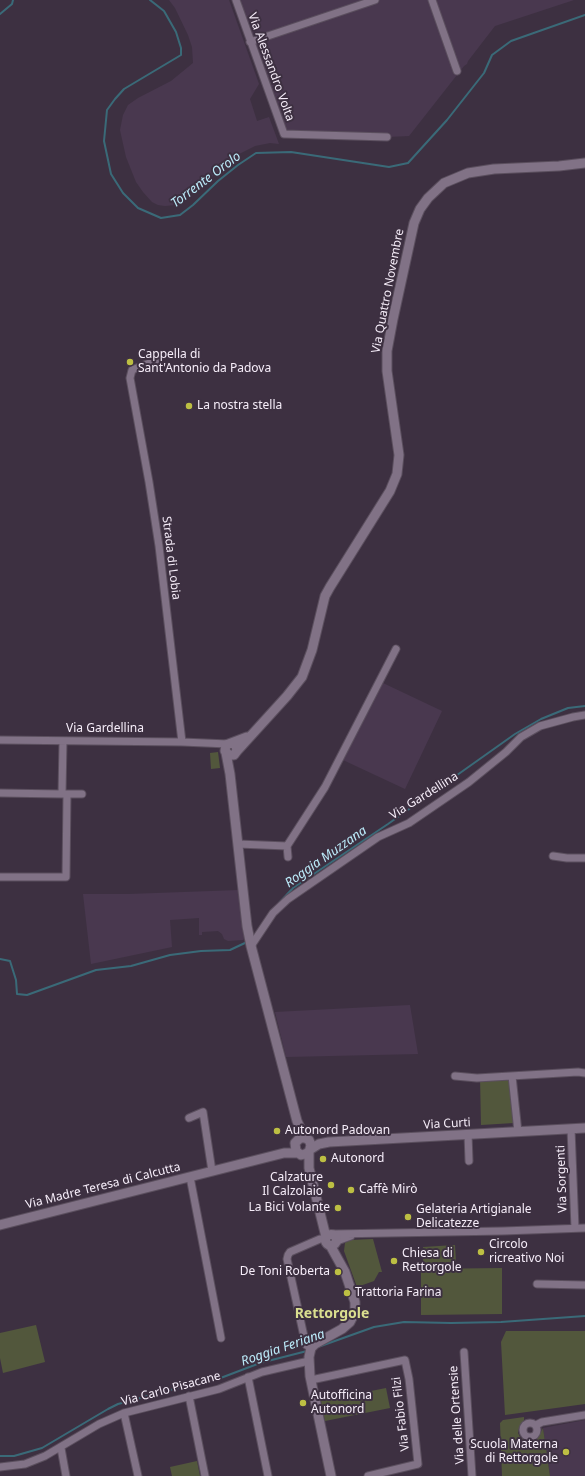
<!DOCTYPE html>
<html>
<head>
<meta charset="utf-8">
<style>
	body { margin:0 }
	canvas { display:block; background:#3d3041 }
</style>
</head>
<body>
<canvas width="585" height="1476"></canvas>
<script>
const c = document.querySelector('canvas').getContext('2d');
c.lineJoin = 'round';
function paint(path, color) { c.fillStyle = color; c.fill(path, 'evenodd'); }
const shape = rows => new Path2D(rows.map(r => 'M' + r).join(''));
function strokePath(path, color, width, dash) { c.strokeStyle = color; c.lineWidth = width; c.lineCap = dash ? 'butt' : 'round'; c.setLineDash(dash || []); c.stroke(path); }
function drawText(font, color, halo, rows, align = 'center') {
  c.font = font + ' "Noto Sans",sans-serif'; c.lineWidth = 4; c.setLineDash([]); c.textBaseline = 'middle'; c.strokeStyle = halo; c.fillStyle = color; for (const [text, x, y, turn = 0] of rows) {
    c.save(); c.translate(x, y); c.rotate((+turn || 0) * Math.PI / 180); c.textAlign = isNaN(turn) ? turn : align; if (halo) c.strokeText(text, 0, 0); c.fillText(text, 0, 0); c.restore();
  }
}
paint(shape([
	[169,0,229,0,259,84,250,99,257,121,269,117,279,144,270,143,255,146,241,153,181,202,175,205,165,206,158,205,152,202,143,192,136,182,126,157,120,130,123,115,128,105,138,98,171,81,193,63,192,47,188,35,175,8],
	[235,0,574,0,495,26,468,61,467,64,464,66,409,136,387,137,282,135],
	[383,683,442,711,405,789,343,760],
	[239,890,246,938,243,940,228,941,224,939,222,934,218,931,202,932,202,935,199,935,199,918,170,920,172,947,91,964,83,894,129,894],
	[410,1005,418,1054,286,1057,275,1012],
	[585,1420,585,1476,550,1476,543,1428]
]), '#49384f');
paint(shape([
	[218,752,220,768,211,769,210,753],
	[480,1077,512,1077,514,1123,481,1125],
	[373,1239,382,1272,379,1272,374,1281,357,1287,344,1251,345,1243,350,1240],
	[455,1245,456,1262,423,1264,423,1247],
	[502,1268,502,1314,421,1315,421,1269],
	[36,1325,45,1362,3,1373,0,1358,0,1333],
	[506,1331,585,1331,585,1404,505,1415,501,1342],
	[386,1388,390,1408,325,1421,321,1401],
	[524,1417,524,1420,519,1428,518,1433,520,1437,524,1440,528,1442,534,1441,538,1438,543,1428,550,1476,502,1476,500,1423,503,1420],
	[197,1461,200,1476,172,1476,170,1467]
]), '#52573c');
strokePath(shape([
	[150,0,164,11,176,32,181,48,181,55,124,89,115,99,107,110,104,141,111,174,123,193,138,208,161,218,180,215,193,205,218,181,238,165,256,153,291,152,389,167,408,163,447,120,484,73,492,55,511,41,585,15],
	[0,14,12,4,13,0],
	[279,903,293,888,388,824,515,734,541,719,568,708,585,706],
	[0,959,10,961,16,980,17,994,27,995,96,970,131,966,170,955,201,951,230,950,247,942],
	[318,1347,374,1327,404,1322,451,1323,501,1322,585,1316],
	[0,1456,14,1456,42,1448,108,1409,118,1404,189,1385,218,1379,260,1363,307,1351]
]), '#3a6a78', 2);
const minor = shape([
	[236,0,284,134,387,137],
	[432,0,457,71],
	[250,42,375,0],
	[157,360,132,370,130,378,149,482,159,546,182,742],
	[0,740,182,742,228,744],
	[63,741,62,794,82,794],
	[0,793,62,794],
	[238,844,287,846,288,857],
	[287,846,325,787,396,649],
	[553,856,567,858,585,858],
	[0,877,66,877,67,794],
	[251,946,273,913,288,899,378,837,409,823,469,782,506,752,521,737,540,726,573,717,585,715],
	[455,1076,477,1078,578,1072,585,1073],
	[512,1076,518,1132],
	[189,1118,203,1112,212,1171],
	[571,1129,575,1228],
	[468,1134,469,1161],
	[190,1177,221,1338],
	[333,1234,503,1231,585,1228],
	[337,1241,351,1236],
	[537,1284,585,1285],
	[311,1348,306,1345,305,1341,287,1259,288,1255,290,1252,320,1239,326,1239],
	[464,1352,472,1476],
	[248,1377,268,1476],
	[311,1380,405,1360,409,1379,418,1464,368,1476],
	[189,1396,205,1476],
	[124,1413,138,1476],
	'523 1430a7 7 0 1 1 14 0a7 7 0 1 1-14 0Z',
	[536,1425,542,1422,585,1415],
	[61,1448,66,1476],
	[0,1467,25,1464,45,1456,99,1424,124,1413,219,1389,262,1372,309,1361]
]);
const tertiary = shape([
	[233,743,236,746,237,751,234,755,229,755,225,751,226,745,247,737],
	[237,751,287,696,302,677,312,650,325,596,330,587,390,491,397,474,399,455,387,371,387,351,393,319,414,223,420,209,428,198,444,183,468,173,494,169,559,166,585,163],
	[226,753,230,774,247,926,251,946,297,1121,305,1138,309,1140,311,1145,309,1152,305,1154,301,1155,296,1151,295,1143,300,1138,305,1138],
	[311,1149,319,1144,329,1142,585,1128],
	[309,1152,309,1168,326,1237],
	[0,1225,284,1153,298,1153],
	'325.5 1240a5.5 5.5 0 1 1 11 0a5.5 5.5 0 1 1-11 0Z',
	[330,1245,345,1272,355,1302,355,1312,350,1322,342,1329,315,1344,311,1348,309,1357,310,1376,331,1476]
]);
strokePath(minor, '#5b4f5e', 9);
strokePath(tertiary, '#5b4f5e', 11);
strokePath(minor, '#817286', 7);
strokePath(tertiary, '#817286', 9);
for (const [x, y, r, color] of [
	[130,362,4,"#bdbf43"],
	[189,406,4,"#bdbf43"],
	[277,1131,4,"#bdbf43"],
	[323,1159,4,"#bdbf43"],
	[331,1185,4,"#bdbf43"],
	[351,1190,4,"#bdbf43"],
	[338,1208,4,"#bdbf43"],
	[408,1217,4,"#bdbf43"],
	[481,1252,4,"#bdbf43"],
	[394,1261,4,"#bdbf43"],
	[338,1272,4,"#bdbf43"],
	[347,1293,4,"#bdbf43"],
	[303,1403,4,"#bdbf43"],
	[566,1452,4,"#bdbf43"]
]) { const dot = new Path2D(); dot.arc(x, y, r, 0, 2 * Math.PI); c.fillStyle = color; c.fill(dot); strokePath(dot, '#3d3041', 1.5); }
drawText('12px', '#f6edf9', '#3d3041', [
	["Via Alessandro Volta",271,67,70],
	["Via Quattro Novembre",388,291,-79],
	["Strada di Lobia",171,558,83],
	["Via Gardellina",105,729],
	["Via Gardellina",424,796,-32],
	["Via Curti",447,1124,-3],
	["Via Sorgenti",562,1179,-92],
	["Via Madre Teresa di Calcutta",103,1186,-14],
	["Via Carlo Pisacane",171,1389,-15],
	["Via Fabio Filzi",401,1414,-97],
	["Via delle Ortensie",457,1415,-94]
]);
drawText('12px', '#f6edf9', '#3d3041', [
	["Cappella di",138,355],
	["Sant'Antonio da Padova",138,369],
	["La nostra stella",197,406],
	["Autonord Padovan",285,1131],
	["Autonord",331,1159],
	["Calzature",323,1178,"right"],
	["Il Calzolaio",323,1192,"right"],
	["Caffè Mirò",359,1190],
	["La Bici Volante",330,1208,"right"],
	["Gelateria Artigianale",416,1210],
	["Delicatezze",416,1224],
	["Circolo",489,1245],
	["ricreativo Noi",489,1259],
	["Chiesa di",402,1254],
	["Rettorgole",402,1268],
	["De Toni Roberta",330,1272,"right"],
	["Trattoria Farina",355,1293],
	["Autofficina",311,1396],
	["Autonord",311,1410],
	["Scuola Materna",558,1445,"right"],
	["di Rettorgole",558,1459,"right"]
], 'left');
drawText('italic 13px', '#bbeaf9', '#3d3041', [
	["Torrente Orolo",206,180,-37],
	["Roggia Muzzana",326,857,-35],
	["Roggia Feriana",283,1348,-19]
]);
drawText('bold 14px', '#dade8f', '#3d3041', [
	["Rettorgole",332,1314]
]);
</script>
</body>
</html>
